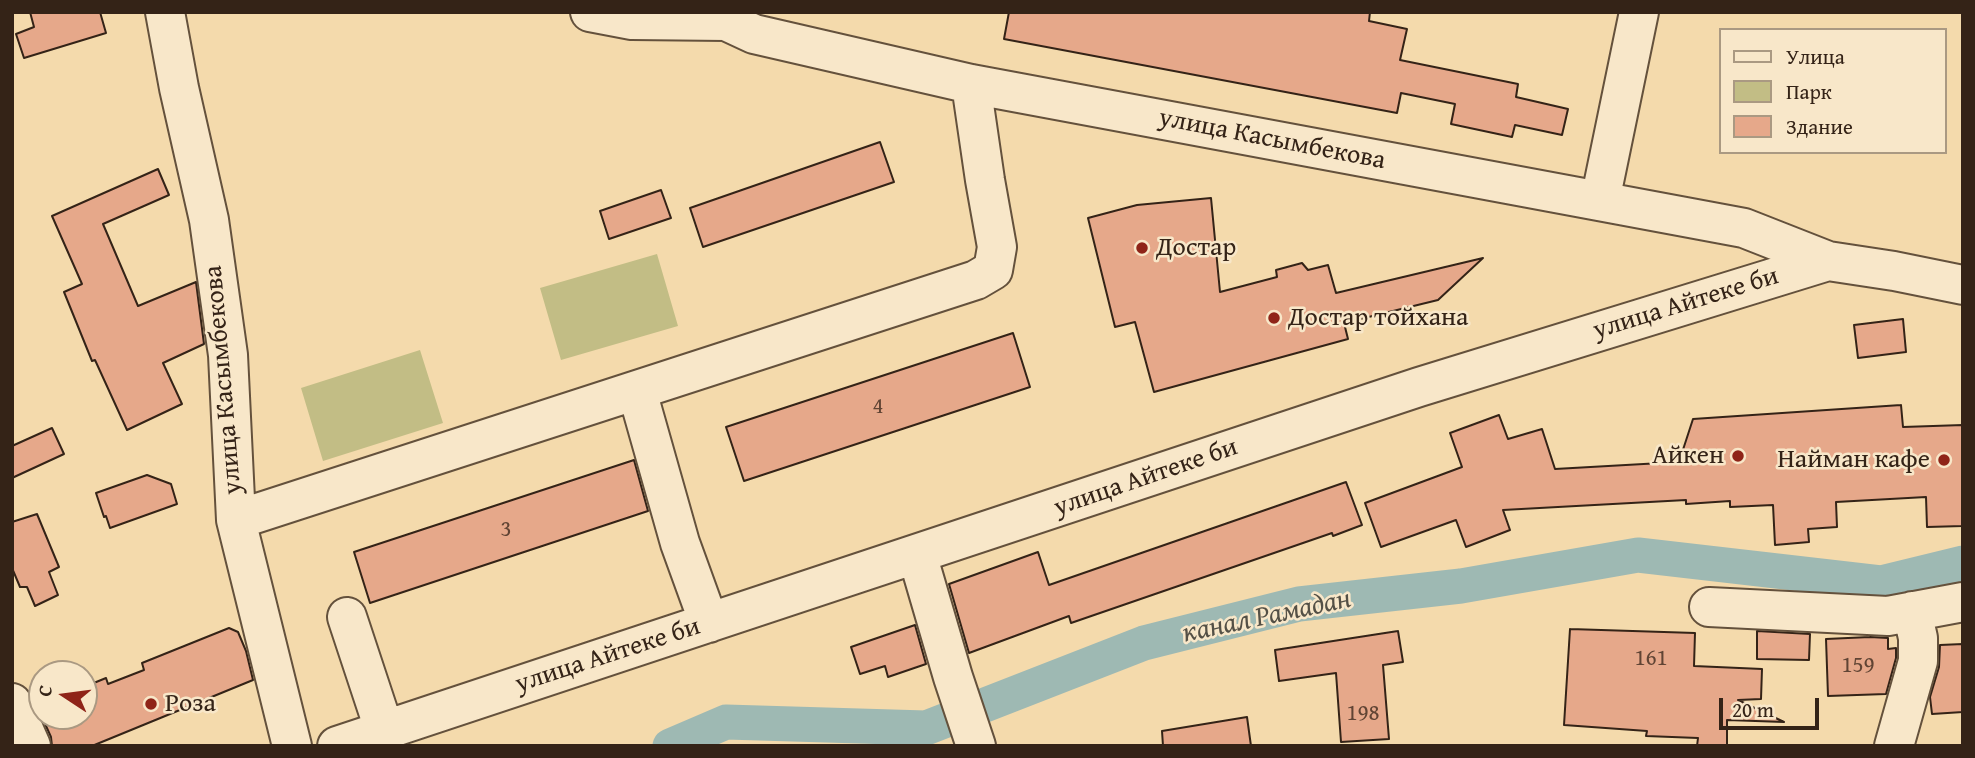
<!DOCTYPE html>
<html>
<head>
<meta charset="utf-8">
<style>
	body { margin:0 }
	#map { position:relative; width:1975px; height:758px; overflow:hidden; background:#f4daac; font-family:"Gentium Book Plus",serif }
	canvas { display:block }
	.frame { position:absolute; inset:0; border:14px solid #342317; pointer-events:none }
	.legend { position:absolute; left:1719px; top:28px; width:228px; height:126px; box-sizing:border-box; background:#f8e7c9; border:2px solid #aa9982; margin:0; padding:9px 12px; list-style:none; font-size:21px; color:#342317 }
	.legend li { display:flex; align-items:center; gap:14px; height:35px }
	.legend b { width:35px; border:2px solid #aa9982 }
	.north { position:absolute; left:28px; top:660px; width:70px; height:70px; box-sizing:border-box; background:#f8e7c9; border:2px solid #aa9982; border-radius:50%; rotate:283deg; font-size:19px; font-weight:700; line-height:28px; text-align:center; color:#342317 }
	.north::after { content:''; display:block; margin:auto; width:24px; height:32px; background:#8f2418; clip-path:polygon(50% 0,100% 100%,50% 72%,0 100%) }
	.scale { position:absolute; left:1719px; top:698px; width:100px; height:32px; box-sizing:border-box; border:4px solid #342317; border-top:0; padding-left:9px; font-size:21px; line-height:24px; white-space:nowrap; color:#342317; -webkit-text-stroke:5px #f8e7c9; paint-order:stroke }
</style>
</head>
<body>
<div id="map">
<canvas width="1975" height="758"></canvas>
<div class="frame"></div>
<ul class="legend">
<li><b style="height:9px;background:#f8e7c9"></b>Улица</li>
<li><b style="height:19px;background:#c2bd85"></b>Парк</li>
<li><b style="height:19px;background:#e6a88a"></b>Здание</li>
</ul>
<div class="north">С</div>
<div class="scale">20 m</div>
</div>
<script>
const c = document.querySelector('canvas').getContext('2d');
c.lineJoin = 'round';
function paint(path, color) { c.fillStyle = color; c.fill(path, 'evenodd'); }
const shape = rows => new Path2D(rows.map(r => 'M' + r).join(''));
function strokePath(path, color, width, dash) { c.strokeStyle = color; c.lineWidth = width; c.lineCap = dash ? 'butt' : 'round'; c.setLineDash(dash || []); c.stroke(path); }
function drawText(font, color, halo, rows, align = 'center') {
  c.font = font + ' "Gentium Book Plus",serif'; c.lineWidth = 5; c.setLineDash([]); c.textBaseline = 'middle'; c.strokeStyle = halo; c.fillStyle = color; for (const [text, x, y, turn = 0] of rows) {
    c.save(); c.translate(x, y); c.rotate((+turn || 0) * Math.PI / 180); c.textAlign = isNaN(turn) ? turn : align; if (halo) c.strokeText(text, 0, 0); c.fillText(text, 0, 0); c.restore();
  }
}
paint(shape([
	[657,254,678,326,561,360,540,288],
	[420,350,443,423,323,461,301,388]
]), '#c2bd85');
strokePath(shape([
	[670,746,726,722,926,728,1144,643,1299,604,1461,586,1638,555,1881,583,1963,563]
]), '#9eb9b3', 35);
const building = shape([
	[30,12,100,12,106,33,24,58,16,34,34,27,30,12],
	[1009,12,1370,12,1369,21,1407,29,1400,60,1518,84,1516,97,1568,109,1562,135,1515,125,1512,137,1451,124,1455,104,1401,93,1397,113,1004,39,1009,12],
	[880,142,894,182,703,247,690,208,880,142],
	[158,169,169,195,103,224,138,306,196,282,204,344,163,363,182,404,127,430,95,360,92,361,64,292,82,284,52,216,158,169],
	[661,190,671,218,609,239,600,211,661,190],
	[1211,198,1220,292,1277,277,1276,270,1302,263,1308,270,1328,265,1336,293,1483,258,1438,300,1344,323,1348,339,1154,392,1135,322,1115,327,1088,218,1137,205,1211,198],
	[1903,319,1906,352,1858,358,1854,325,1903,319],
	[1013,333,1030,387,744,481,726,427,1013,333],
	[1901,405,1903,427,1963,425,1963,526,1927,527,1926,497,1836,502,1837,527,1808,529,1809,542,1775,545,1773,505,1730,507,1730,501,1686,504,1686,500,1503,510,1510,530,1466,547,1456,520,1381,547,1365,503,1462,467,1450,433,1499,415,1508,439,1542,429,1555,469,1679,462,1693,419,1901,405],
	[52,428,64,454,12,478,12,446,52,428],
	[634,460,648,511,370,603,354,552,634,460],
	[147,475,171,484,177,504,110,528,106,516,104,517,96,493,147,475],
	[1346,482,1362,525,1333,536,1332,533,1071,623,1069,616,969,653,949,584,1038,552,1049,585,1346,482],
	[37,514,59,567,49,572,58,595,35,606,27,587,20,587,12,568,12,522,37,514],
	[915,625,926,664,888,677,885,666,860,674,851,647,915,625],
	[229,628,238,632,246,651,253,680,92,746,52,746,51,737,37,706,42,704,42,716,84,716,84,687,106,678,108,684,144,670,142,663,229,628],
	[1570,629,1695,633,1694,666,1762,669,1761,699,1738,700,1784,722,1727,720,1727,746,1697,746,1698,738,1646,736,1647,731,1564,725,1570,629],
	[1398,631,1403,662,1383,665,1389,739,1341,742,1336,673,1279,681,1275,650,1398,631],
	[1757,631,1810,634,1809,660,1757,659,1757,631],
	[1870,637,1888,638,1888,649,1896,648,1896,658,1886,694,1828,696,1826,639,1870,637],
	[1963,644,1963,712,1932,714,1930,697,1939,667,1940,645,1963,644],
	[1247,717,1251,746,1163,746,1162,731,1247,717]
]);
paint(building, '#e6a88a');
strokePath(building, '#342317', 2);
const minor = shape([
	[165,12,179,88,209,220,228,355,236,520,292,746],
	[590,12,632,20,726,21],
	[718,12,726,21,754,34,971,84,1744,228,1828,261],
	[1600,201,1639,12],
	[637,391,680,543,709,623],
	[236,520,976,280,993,270,997,247,985,180,971,84],
	[917,554,953,677,976,746],
	[1709,607,1888,616,1963,602],
	[347,617,384,729],
	[12,703,31,746],
	[337,746,1419,387,1828,261,1894,271,1963,285],
	[1894,746,1918,661,1918,638,1912,611]
]);
strokePath(minor, '#64513c', 42);
strokePath(minor, '#f8e7c9', 38);
for (const [x, y, r, color] of [
	[1142,248,7,"#8f2418"],
	[1274,318,7,"#8f2418"],
	[1738,456,7,"#8f2418"],
	[1944,460,7,"#8f2418"],
	[151,704,7,"#8f2418"]
]) { const dot = new Path2D(); dot.arc(x, y, r, 0, 2 * Math.PI); c.fillStyle = color; c.fill(dot); strokePath(dot, '#f8e7c9', 2.5); }
drawText('23px', '#604434', null, [
	["4",878,407],
	["3",506,530],
	["161",1651,659],
	["159",1858,666],
	["198",1363,714]
]);
drawText('26px', '#342317', '#f8e7c9', [
	["улица Касымбекова",1272,140,11],
	["улица Айтеке би",1686,304,-17],
	["улица Касымбекова",224,380,-95],
	["улица Айтеке би",1146,478,-19],
	["улица Айтеке би",608,656,-18]
]);
drawText('26px', '#342317', '#f8e7c9', [
	["Достар",1156,248],
	["Достар тойхана",1288,318],
	["Айкен",1724,456,"right"],
	["Найман кафе",1930,460,"right"],
	["Роза",165,704]
], 'left');
drawText('italic 28px', '#545046', '#f8e7c9', [
	["канал Рамадан",1267,617,-12]
]);
</script>
</body>
</html>
